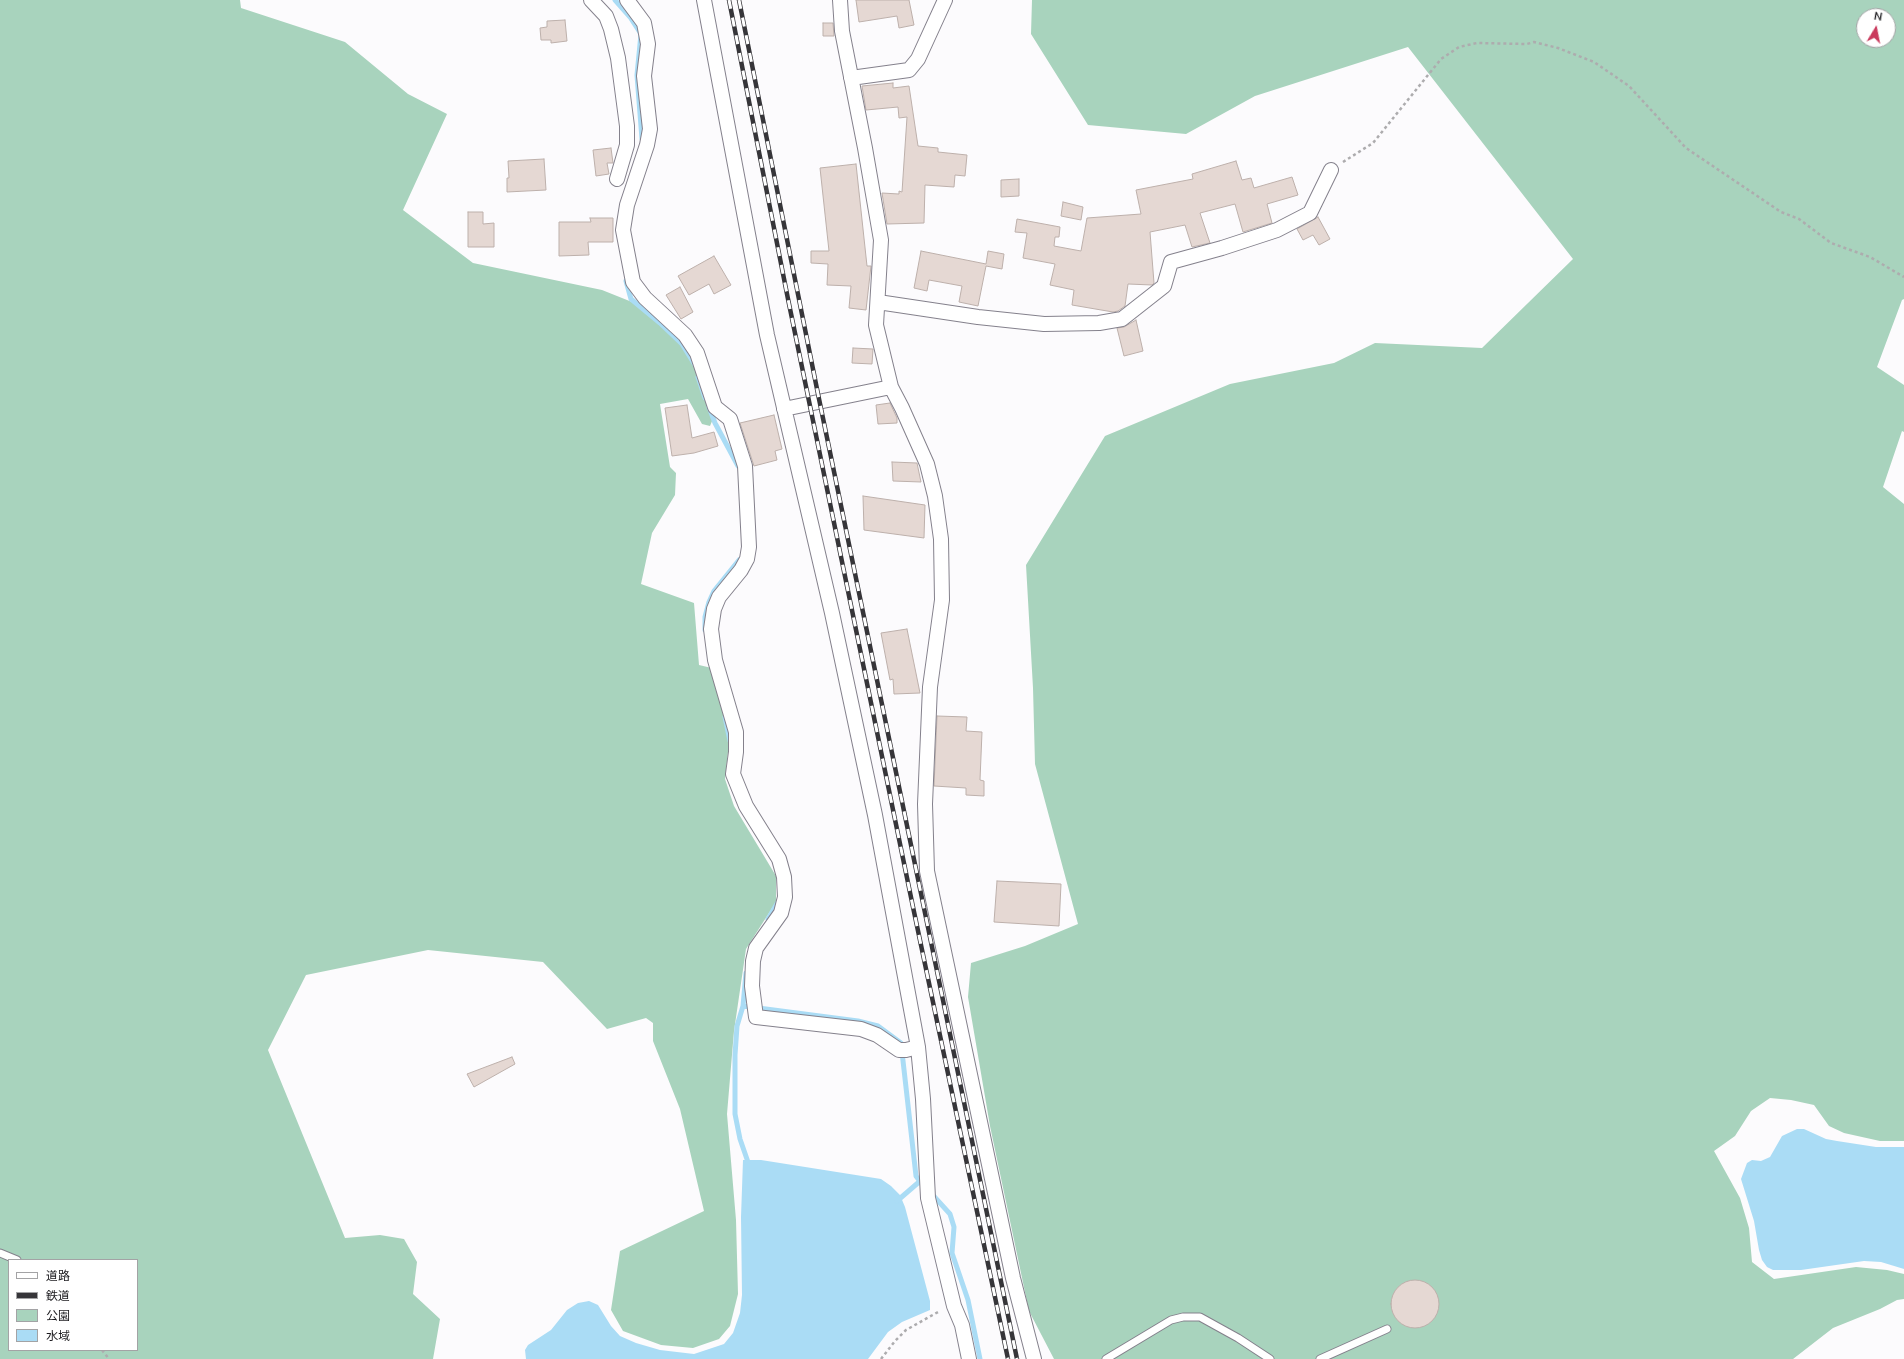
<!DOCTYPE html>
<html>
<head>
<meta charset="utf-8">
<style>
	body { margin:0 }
	#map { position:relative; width:1904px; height:1359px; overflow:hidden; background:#fcfbfd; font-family:"Nunito Sans","Noto Sans JP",sans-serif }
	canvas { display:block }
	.legend { position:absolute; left:8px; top:1259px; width:130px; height:92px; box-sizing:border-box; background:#fff; border:1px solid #a3a3a5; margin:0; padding:5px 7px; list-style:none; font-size:12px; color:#1a191d }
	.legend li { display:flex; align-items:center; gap:8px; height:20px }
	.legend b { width:20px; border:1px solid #a3a3a5 }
	.north { position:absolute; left:1856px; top:8px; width:40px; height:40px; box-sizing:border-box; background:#fff; border:1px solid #a3a3a5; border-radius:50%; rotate:10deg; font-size:11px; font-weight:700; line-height:16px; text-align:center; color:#1a191d }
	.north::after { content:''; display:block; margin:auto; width:14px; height:18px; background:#ca3a5d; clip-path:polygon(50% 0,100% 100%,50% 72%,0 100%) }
</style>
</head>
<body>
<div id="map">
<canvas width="1904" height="1359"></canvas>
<ul class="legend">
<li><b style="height:5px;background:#fff"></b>道路</li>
<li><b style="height:5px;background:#363539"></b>鉄道</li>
<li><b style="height:11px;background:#a8d3bd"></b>公園</li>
<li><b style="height:11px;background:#aadcf5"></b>水域</li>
</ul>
<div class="north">N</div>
</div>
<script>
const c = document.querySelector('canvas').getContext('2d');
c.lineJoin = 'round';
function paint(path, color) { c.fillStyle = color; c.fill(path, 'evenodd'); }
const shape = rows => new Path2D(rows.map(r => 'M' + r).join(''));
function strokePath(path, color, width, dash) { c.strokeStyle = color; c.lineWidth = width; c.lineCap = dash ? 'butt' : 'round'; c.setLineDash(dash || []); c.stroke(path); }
paint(shape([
	[0,0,240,0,241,8,345,42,408,94,447,114,403,210,473,263,602,290,652,310,692,350,715,414,710,426,702,424,688,399,660,404,670,467,676,473,675,495,652,533,641,584,694,603,699,665,716,669,730,734,725,779,734,806,776,876,776,902,746,949,734,1031,727,1114,736,1220,738,1294,730,1326,719,1339,693,1348,661,1345,623,1331,611,1310,620,1251,704,1211,680,1109,653,1041,653,1023,646,1018,607,1029,543,962,428,950,306,975,268,1050,345,1238,380,1235,404,1239,417,1262,413,1294,440,1319,433,1359,0,1359],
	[9,1260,137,1260,137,1350,9,1350],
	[1032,0,1904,0,1904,299,1902,300,1877,367,1904,385,1904,432,1902,431,1883,487,1904,504,1904,1141,1880,1141,1844,1133,1829,1126,1814,1105,1791,1100,1770,1098,1751,1111,1735,1136,1714,1151,1740,1198,1749,1228,1752,1262,1774,1279,1856,1267,1887,1270,1904,1274,1904,1299,1897,1300,1880,1309,1833,1328,1793,1359,1054,1359,1029,1311,990,1126,968,997,971,963,1025,946,1078,924,1035,764,1033,688,1026,565,1105,436,1230,384,1334,363,1375,343,1482,348,1573,259,1408,47,1255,96,1186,134,1088,125,1031,34],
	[1864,16,1888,16,1888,40,1864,40]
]), '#a8d3bd');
paint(shape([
	[1797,1129,1804,1129,1826,1139,1837,1141,1876,1147,1904,1147,1904,1269,1881,1262,1864,1261,1801,1270,1773,1270,1767,1267,1762,1260,1759,1250,1754,1221,1741,1179,1747,1163,1752,1160,1761,1161,1770,1157,1782,1136],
	[743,1160,761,1160,881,1179,891,1186,900,1195,905,1207,930,1301,930,1310,902,1322,888,1332,868,1359,526,1359,525,1350,528,1345,551,1330,567,1310,578,1303,589,1301,598,1305,611,1326,620,1336,636,1343,660,1350,694,1354,724,1344,733,1333,740,1313,742,1295,741,1217]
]), '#aadcf5');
strokePath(shape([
	[615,0,630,17,641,34,637,75,642,139],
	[626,281,631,299,660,323,682,344,695,365],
	[698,377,705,398],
	[709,407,715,423,738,466],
	[705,630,705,617,709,602,714,591,739,560],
	[725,717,730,741],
	[768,919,778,902],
	[746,973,743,1006,858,1021,878,1026,901,1043,916,1176,924,1187],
	[743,1006,737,1026,735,1055,735,1114,740,1139,749,1165],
	[930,1192,950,1214,954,1227,952,1253,968,1300,980,1359],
	[897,1201,919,1182]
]), '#aadcf5', 5);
const building = shape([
	[856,0,909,0,914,25,899,28,897,16,859,22,856,0],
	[565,20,567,41,551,43,551,40,541,40,540,28,547,27,547,21,565,20],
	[823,23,833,23,834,36,823,36,823,23],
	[893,83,893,88,909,86,918,146,938,148,938,152,967,155,965,176,955,175,954,187,925,185,924,223,887,224,882,193,899,194,899,191,902,192,907,117,899,118,898,107,866,110,862,86,893,83],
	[611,148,613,163,607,163,609,174,596,176,593,150,611,148],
	[544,159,546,190,507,192,507,178,509,178,508,161,544,159],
	[1236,161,1242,180,1251,178,1254,188,1292,177,1298,195,1267,204,1272,223,1243,232,1235,204,1200,213,1210,243,1192,247,1185,225,1150,232,1154,283,1152,285,1128,284,1125,306,1118,311,1113,312,1072,305,1074,290,1050,285,1055,264,1023,258,1027,233,1015,232,1017,219,1060,227,1059,237,1055,237,1054,246,1081,251,1087,218,1141,214,1136,190,1193,179,1192,174,1236,161],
	[856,164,867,266,871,266,866,310,849,308,851,286,827,285,828,264,811,263,811,251,829,251,820,168,856,164],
	[1019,179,1019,196,1001,197,1001,180,1019,179],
	[1063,202,1083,207,1081,220,1061,216,1063,202],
	[468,212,483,212,483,224,494,223,494,247,468,247,468,212],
	[1318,217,1330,239,1319,245,1313,235,1303,240,1297,229,1318,217],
	[590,218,613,218,613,242,588,242,589,255,559,256,559,222,591,222,590,218],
	[921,251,986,264,988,251,1004,254,1002,269,986,266,978,306,959,302,962,286,929,280,927,291,914,288,921,251],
	[714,256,731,285,714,294,709,284,689,295,678,276,714,256],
	[680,287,693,312,681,319,666,295,680,287],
	[1136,320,1143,351,1124,356,1117,328,1124,327,1136,320],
	[853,348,873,349,872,364,852,363,853,348],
	[890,403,897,418,897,423,878,424,876,405,890,403],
	[687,405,692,438,714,432,718,446,694,453,672,456,665,408,687,405],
	[774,415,782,449,775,451,777,460,754,466,740,423,774,415],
	[892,462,917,463,921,482,893,481,892,462],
	[863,496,925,505,924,538,864,530,863,496],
	[907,629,920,693,894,694,893,679,890,680,881,633,907,629],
	[937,716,967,717,966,731,982,732,980,780,984,781,984,796,966,795,966,788,934,786,937,716],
	[997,881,1061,884,1059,926,994,922,997,881],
	[512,1057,515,1064,474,1087,467,1074,512,1057],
	'1391 1304a24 24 0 1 1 48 0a24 24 0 1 1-48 0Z'
]);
paint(building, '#e5d8d3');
strokePath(building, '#bdb0ab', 1);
const service = shape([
	[0,1253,17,1260],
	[1106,1359,1171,1320,1183,1317,1200,1317,1238,1338,1270,1359],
	[1320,1359,1387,1329]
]);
const minor = shape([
	[591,0,606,16,611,29,618,58,627,126,627,145,617,179],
	[627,0,644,23,648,44,644,76,650,129,647,145,627,205,623,230,633,282,645,298,685,335,697,353,715,407,730,419,745,466,749,547,747,559,741,570,719,597,714,609,711,629,715,660,736,732,736,752,733,774,746,806,779,859,784,877,785,897,781,913,756,948,753,961,752,986,756,1017,861,1029,877,1035,899,1050,906,1050,918,1047],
	[704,0,767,335,832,613,875,815,918,1047,923,1099,928,1198,954,1306,962,1325,969,1359],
	[840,0,842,31,865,148,881,240,876,325,891,387,902,408,927,464,935,496,941,539,942,600,930,687,925,804,927,871,1013,1278,1034,1359],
	[851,78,909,70,918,59,945,0],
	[878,302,978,317,1044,324,1099,323,1122,319,1164,286,1171,262,1222,248,1277,230,1310,213,1331,170],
	[784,409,891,387]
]);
strokePath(service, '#84818c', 9);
strokePath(minor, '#84818c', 16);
strokePath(shape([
	[1343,162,1373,143,1441,59,1459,47,1477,43,1527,44,1534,42,1558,48,1594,62,1629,86,1686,148,1781,212,1799,219,1831,243,1870,257,1904,277],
	[102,1350,109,1359],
	[881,1359,895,1341,906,1330,938,1312,939,1310]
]), '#adacae', 2.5, [3, 3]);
strokePath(service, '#fff', 7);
strokePath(minor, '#fff', 14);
const rail = shape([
	[729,0,788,299,913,907,1008,1359],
	[739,0,818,394,1017,1359]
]);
strokePath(rail, '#363539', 4.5);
strokePath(rail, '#fff', 3, [9]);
</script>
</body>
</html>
